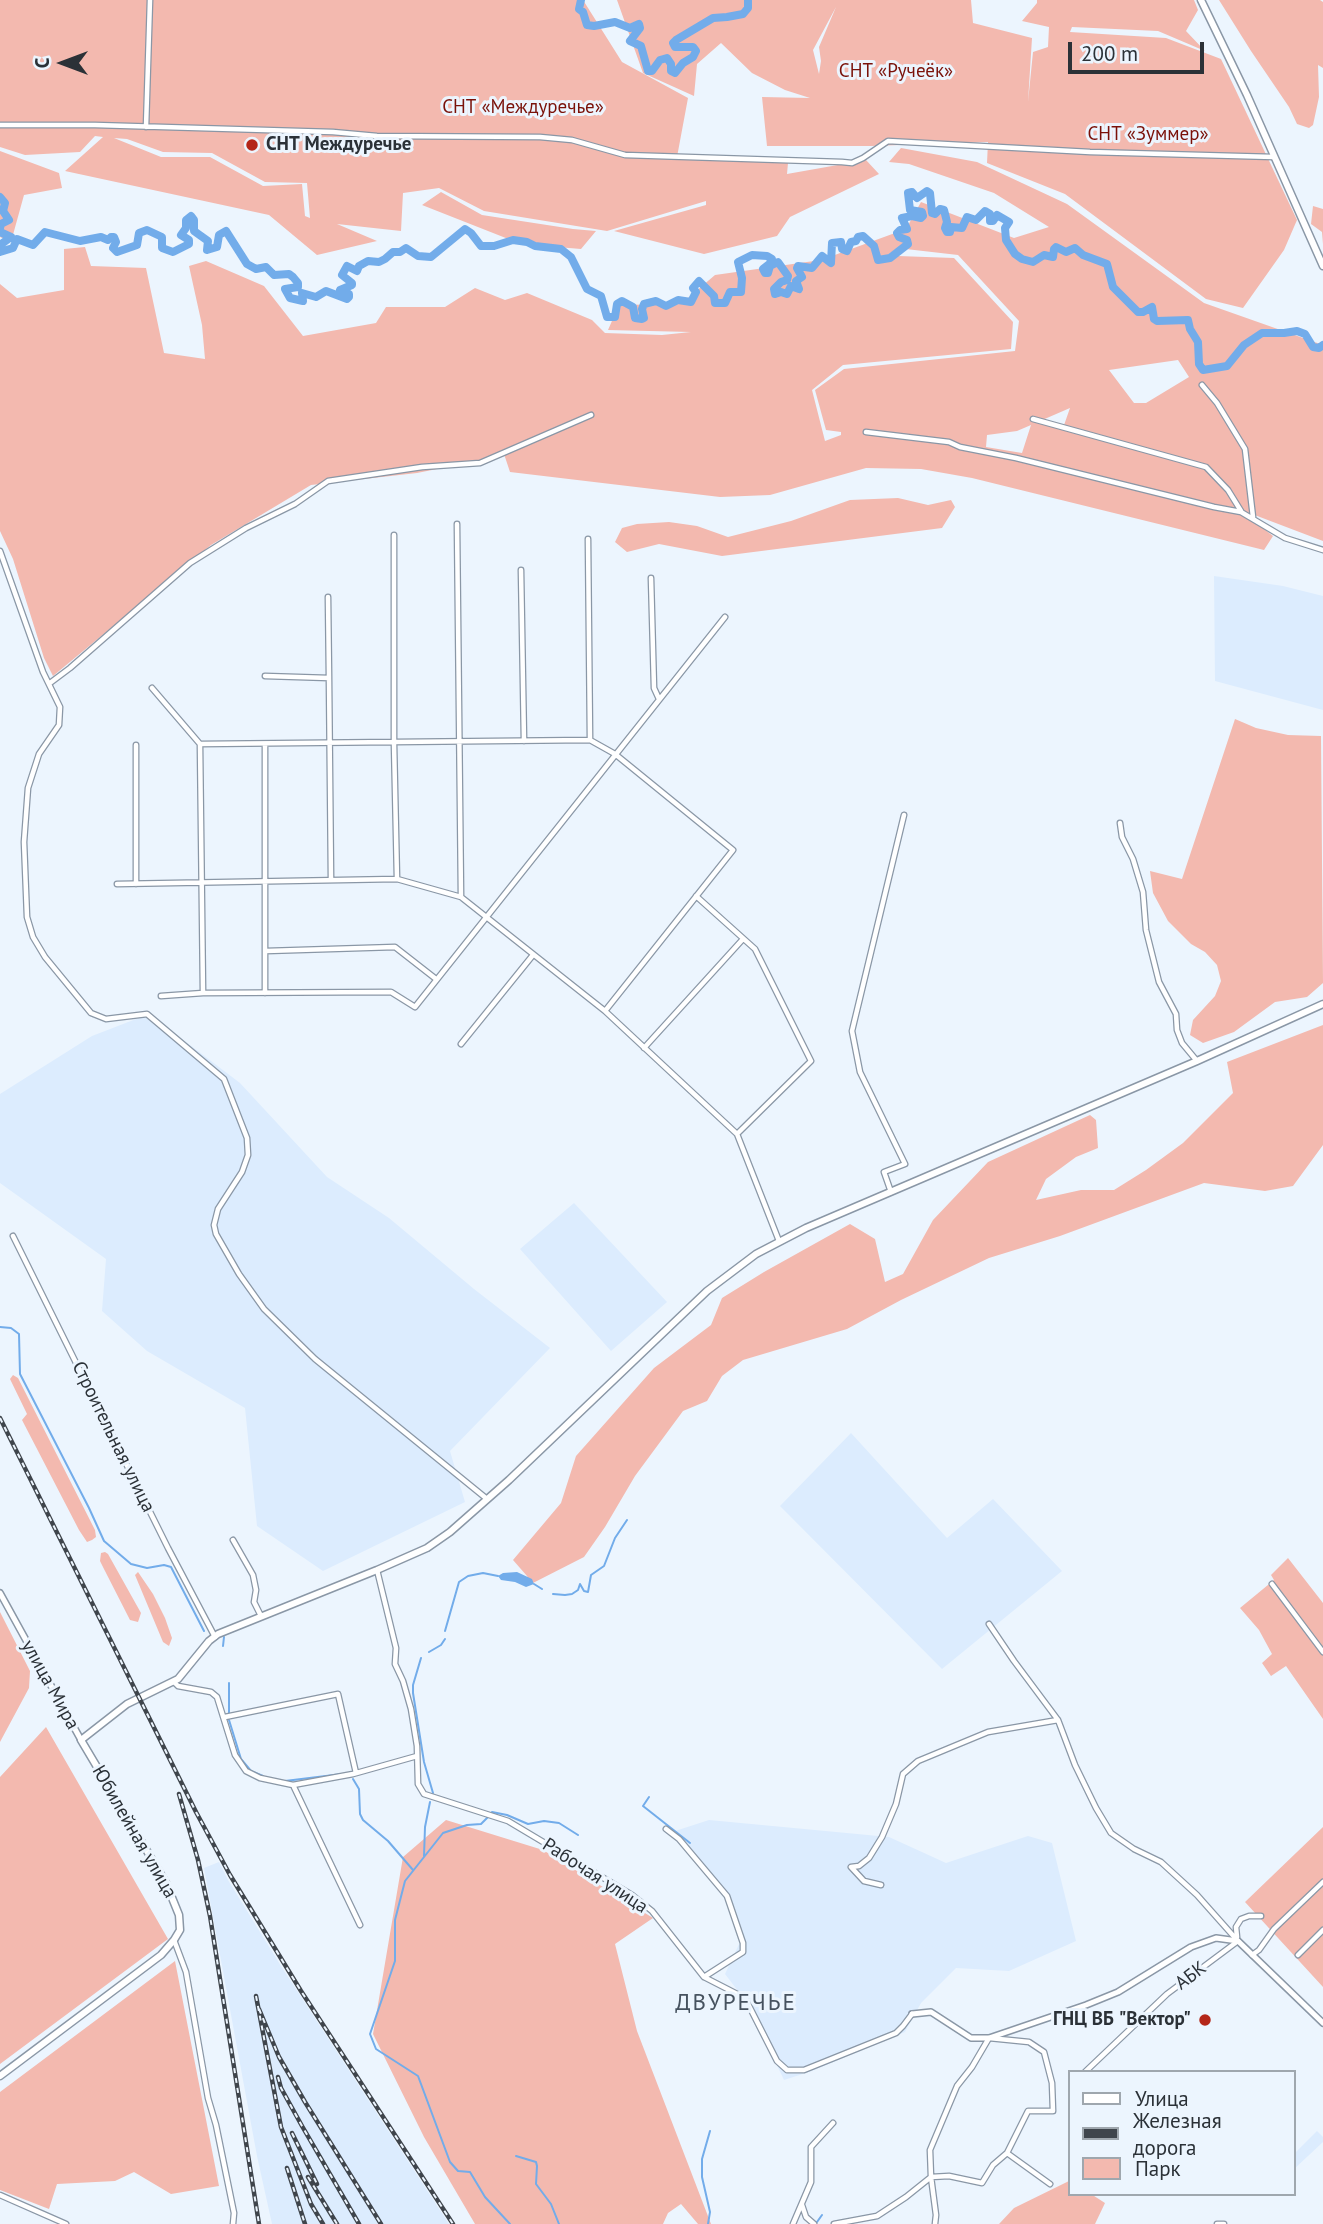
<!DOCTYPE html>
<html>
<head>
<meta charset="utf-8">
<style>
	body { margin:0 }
	#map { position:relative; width:1323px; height:2224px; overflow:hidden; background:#ecf5fe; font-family:"PT Sans",sans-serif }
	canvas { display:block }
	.legend { position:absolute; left:1068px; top:2070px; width:228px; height:126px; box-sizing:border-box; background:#ecf5fe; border:2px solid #9fa7ae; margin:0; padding:9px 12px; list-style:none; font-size:21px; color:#2b3137 }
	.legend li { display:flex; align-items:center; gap:14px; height:35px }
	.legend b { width:35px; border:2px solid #9fa7ae }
	.north { position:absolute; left:28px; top:28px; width:70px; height:70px; -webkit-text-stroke:5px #ecf5fe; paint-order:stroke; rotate:270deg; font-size:19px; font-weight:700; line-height:28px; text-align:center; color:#2b3137 }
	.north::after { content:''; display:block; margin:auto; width:24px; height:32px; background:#2b3137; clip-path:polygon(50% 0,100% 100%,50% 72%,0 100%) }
	.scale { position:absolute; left:1068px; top:42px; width:136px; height:32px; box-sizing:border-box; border:4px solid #2b3137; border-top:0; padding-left:9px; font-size:21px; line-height:24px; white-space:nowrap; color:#2b3137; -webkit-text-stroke:5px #ecf5fe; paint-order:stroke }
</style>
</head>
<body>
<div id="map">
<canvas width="1323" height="2224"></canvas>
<ul class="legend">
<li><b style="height:9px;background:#fff"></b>Улица</li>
<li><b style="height:9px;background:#3f454c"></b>Железная дорога</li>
<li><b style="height:19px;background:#f3b9af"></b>Парк</li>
</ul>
<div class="north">С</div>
<div class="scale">200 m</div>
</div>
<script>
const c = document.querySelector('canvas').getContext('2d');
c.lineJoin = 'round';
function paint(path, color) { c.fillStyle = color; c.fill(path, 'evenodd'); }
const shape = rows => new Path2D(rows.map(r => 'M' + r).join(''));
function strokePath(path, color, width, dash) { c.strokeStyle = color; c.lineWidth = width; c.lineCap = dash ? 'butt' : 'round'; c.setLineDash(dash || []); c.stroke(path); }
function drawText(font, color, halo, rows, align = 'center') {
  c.font = font + ' "PT Sans",sans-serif'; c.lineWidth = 6; c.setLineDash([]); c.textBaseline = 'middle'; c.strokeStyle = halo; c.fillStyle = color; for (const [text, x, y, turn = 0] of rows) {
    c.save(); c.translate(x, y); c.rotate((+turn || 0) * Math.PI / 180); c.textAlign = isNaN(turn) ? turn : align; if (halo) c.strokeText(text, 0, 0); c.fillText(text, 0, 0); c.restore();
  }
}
paint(shape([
	[1214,576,1283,586,1323,596,1323,710,1215,681],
	[149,1014,240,1083,327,1177,389,1218,474,1289,550,1348,450,1451,465,1502,323,1571,257,1526,245,1408,147,1351,102,1311,106,1259,0,1183,0,1094,92,1036],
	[574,1203,667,1302,611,1351,520,1249],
	[851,1433,947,1538,993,1499,1062,1571,942,1669,780,1506],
	[709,1820,889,1837,946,1863,1028,1836,1052,1843,1076,1941,1009,1971,956,1968,921,2003,905,2032,812,2071,784,2080,748,2004,725,1974,741,1940,723,1892,693,1857,669,1833],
	[219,1862,228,1880,281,1966,449,2224,272,2224,257,2156,204,1868],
	[1317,2131,1323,2137,1323,2142,1293,2170,1293,2155]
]), '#dcecfe');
paint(shape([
	[0,0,583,0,622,62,688,98,677,157,788,163,787,174,866,160,879,174,790,217,777,236,704,254,614,231,706,205,706,201,607,231,484,211,439,188,403,193,401,231,337,224,377,241,317,255,269,215,65,171,103,137,95,136,80,152,25,155,0,147],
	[114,138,127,139,163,152,212,153,265,182,307,183,310,218,305,216,302,184,263,186,210,157,161,157],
	[617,0,971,0,973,23,1032,38,1028,102,1033,52,1048,47,1049,27,1022,21,1037,3,1037,0,1194,0,1198,10,1186,31,1205,51,1158,31,1072,27,1070,32,1166,38,1221,59,1297,220,1284,250,1243,308,1206,299,1065,194,987,163,988,142,871,146,767,146,762,97,810,98,785,90,752,73,721,43,697,64,694,96,643,73],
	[836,7,819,47,821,61,819,74,813,50],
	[1219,0,1320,0,1323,2,1323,68,1318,65,1319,97,1313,125,1309,128,1297,124,1289,107,1251,51],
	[901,148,977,162,1067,204,1204,303,1323,345,1323,541,1252,514,1251,519,1273,536,1264,550,972,478,921,469,866,468,770,495,720,497,510,472,503,451,477,461,417,473,311,485,211,545,53,676,44,658,13,559,0,531,0,284,17,298,64,290,64,249,85,247,91,266,146,268,164,353,205,359,202,325,189,266,206,261,264,286,303,336,376,323,386,307,445,307,475,288,505,300,527,293,592,320,605,333,662,335,691,332,608,330,619,305,681,304,715,275,821,260,906,229,921,202,1014,238,1049,227,994,193,909,164,889,162],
	[897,248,958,255,1019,321,1015,351,844,369,815,390,826,430,841,432,841,435,825,441,812,390,843,365,1011,349,1013,322,954,258,898,256,884,258],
	[1178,360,1189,377,1146,403,1134,403,1109,370],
	[1070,408,1063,428,1040,421],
	[1031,425,1022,453,986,447,987,435,1017,431],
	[0,151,59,173,62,188,24,195,11,242,0,237],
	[441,192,482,215,573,229,596,231,581,249,521,244,422,205],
	[1313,206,1323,209,1323,244,1322,232,1311,224],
	[898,498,928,505,951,500,955,507,942,528,722,556,659,544,627,552,615,542,622,528,637,524,669,522,697,526,728,537,791,521,850,500],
	[1235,719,1256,728,1288,735,1321,736,1323,983,1307,997,1275,1002,1234,1032,1203,1043,1190,1035,1193,1020,1215,996,1221,981,1217,965,1205,952,1191,944,1168,921,1153,893,1150,871,1182,879],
	[1323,1025,1323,1145,1293,1186,1265,1191,1204,1183,1060,1236,989,1258,901,1300,847,1329,743,1360,722,1376,707,1401,683,1411,635,1476,605,1527,584,1557,531,1584,527,1576,513,1560,561,1503,576,1456,654,1368,711,1325,722,1298,764,1272,850,1224,875,1239,885,1282,903,1274,933,1220,988,1162,1090,1115,1096,1120,1098,1148,1076,1157,1046,1179,1036,1200,1081,1190,1114,1190,1146,1170,1183,1143,1233,1093,1227,1062],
	[13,1375,18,1378,95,1530,96,1537,92,1540,87,1542,79,1530,22,1420,27,1414,10,1379],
	[105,1552,108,1554,141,1613,138,1622,130,1620,105,1571,100,1561,101,1553],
	[1288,1558,1323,1603,1323,1719,1286,1666,1271,1676,1262,1663,1272,1654,1259,1630,1240,1608,1274,1580,1271,1575],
	[138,1572,153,1594,165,1618,172,1638,169,1646,163,1642,135,1575],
	[0,1612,30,1671,29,1688,0,1742],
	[46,1727,168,1939,0,2064,0,1777],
	[446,1820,543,1850,653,1918,615,1944,637,2031,711,2224,698,2224,681,2204,668,2213,663,2224,475,2224,424,2137,373,2034,403,1857],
	[1323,1827,1323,1987,1245,1902],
	[175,1961,219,2186,171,2194,134,2172,115,2181,57,2184,49,2209,0,2190,0,2092],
	[1069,2181,1069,2194,1091,2194,1105,2203,1095,2224,999,2224,1014,2208]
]), '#f3b9af');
paint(shape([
	[517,1572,532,1579,534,1584,526,1587,515,1582,501,1580,498,1576,503,1573]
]), '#72acea');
strokePath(shape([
	[0,1327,11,1328,19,1334,20,1374,89,1508,104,1541,131,1564,147,1568,164,1565,171,1567,204,1631],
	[534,1584,542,1589],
	[553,1594,565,1595,572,1594,578,1590,580,1584,584,1591,588,1592,591,1575,604,1566,615,1538,627,1520],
	[445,1631,459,1582,468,1576,483,1573,498,1576],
	[223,1646,224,1637],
	[429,1652,441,1645,445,1639],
	[421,1658,413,1685,413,1693,424,1762,433,1793],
	[229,1714,229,1683],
	[229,1720,241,1759,251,1771,263,1776],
	[353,1779,359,1789,360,1814,363,1820,388,1841,413,1870],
	[285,1781,342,1774],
	[649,1797,643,1806,690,1843],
	[492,1812,507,1815,528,1824,544,1821,559,1823,578,1835],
	[488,1817,481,1824,467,1825,443,1833,405,1881,395,1920,395,1961,370,2034,376,2049,418,2076,450,2162,458,2171,470,2172,485,2197,510,2224],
	[424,1856,425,1827,430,1802],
	[516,2156,536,2162,537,2166,536,2184,551,2204,559,2224],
	[817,2222,822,2215],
	[708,2224,710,2212,702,2177,702,2159,710,2131]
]), '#72acea', 2);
strokePath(shape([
	[581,0,579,9,583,12,587,25,594,26,615,22,630,28,639,24,640,28,630,41,641,46,648,71,652,71,660,60,667,58,671,64,671,71,675,73,683,63,693,57,696,51,693,47,675,47,673,43,676,40,713,18,727,17,743,14,748,8,748,0],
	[0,197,5,203,3,211,9,220,1,224,0,228],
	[0,232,11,237,0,245],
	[0,252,13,248,17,239,33,245,45,232,80,241,101,237,108,240,111,237,114,237,116,242,113,248,117,252,137,245,139,233,147,230,162,237,162,248,173,252,189,244,189,240,181,235,186,228,186,220,191,216,194,220,194,231,208,241,207,250,217,247,219,235,226,231,247,264,256,269,266,267,274,275,289,274,293,277,298,283,298,287,285,289,290,298,303,301,302,293,316,297,326,291,347,299,349,297,349,294,340,290,352,285,352,283,342,275,347,266,357,271,359,266,368,261,379,262,385,259,393,252,400,252,406,248,418,256,431,257,465,229,471,233,481,246,494,246,513,240,527,242,535,246,561,249,571,257,587,289,601,296,607,317,615,317,617,304,622,301,633,307,635,318,642,319,644,318,642,309,644,304,656,301,666,306,678,300,691,302,696,292,693,288,699,281,714,296,715,303,725,303,730,292,741,292,742,278,738,262,752,255,767,256,772,259,772,262,763,269,765,273,768,273,770,266,778,262,788,276,787,280,781,282,774,289,775,294,781,292,787,294,791,286,799,289,796,281,802,277,797,268,798,266,812,268,822,256,831,263,832,243,841,242,842,249,847,251,851,242,856,241,858,237,863,236,874,246,878,260,890,258,908,244,907,240,899,237,897,233,900,230,907,229,902,218,912,216,921,218,923,216,922,212,910,210,908,193,912,192,917,198,927,191,930,193,932,213,935,214,940,209,944,210,947,222,945,228,947,232,950,232,951,227,962,228,967,217,976,220,985,211,990,214,990,221,993,221,997,215,1009,222,1005,228,1006,240,1015,254,1022,259,1033,262,1044,255,1053,257,1054,249,1056,247,1066,252,1075,248,1083,255,1107,264,1113,287,1138,312,1143,312,1152,307,1154,319,1157,321,1188,320,1190,329,1198,342,1199,364,1203,370,1227,366,1244,345,1262,333,1284,333,1297,331,1305,334,1313,347,1319,348,1323,345]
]), '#72acea', 8);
const minor = shape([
	[0,125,95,125,333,132,377,136,540,137,572,140,625,155,842,162,852,163,863,158,888,141,1090,152,1274,157],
	[146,127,150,0],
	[1202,385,1217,403,1245,449,1253,517],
	[1033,419,1206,467,1228,490,1241,511],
	[866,432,949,442,960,447,1016,458,1214,507,1241,512,1285,538,1323,550],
	[457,524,461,897],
	[394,535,394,743,397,879],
	[588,539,590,740],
	[0,551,43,672,60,707,59,725,39,754,28,788,24,842,27,917,33,937,45,957,91,1013,106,1019,147,1014,224,1079,247,1138,248,1155,242,1172,218,1209,214,1225,216,1234,239,1274,264,1309,315,1359,487,1499],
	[521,570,524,741],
	[651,578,654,688,659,699],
	[328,597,329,678],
	[265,676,329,678,331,880],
	[50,683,70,668,190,563,246,528,295,504,328,481,422,467,480,463,591,415],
	[152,688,200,744,203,993],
	[200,744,590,740,615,754,733,850,605,1011],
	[136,745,136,884],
	[265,745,265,993],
	[1120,823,1122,837,1133,859,1143,892,1146,930,1159,982,1176,1014,1177,1030,1182,1043,1197,1061],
	[117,884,397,879,461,897,605,1011,737,1134,779,1241],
	[696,896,755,949,811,1061,737,1134],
	[266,951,395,947,436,979],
	[161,996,203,993,391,992,415,1007,725,617],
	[461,1044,533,955],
	[644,1048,743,939],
	[891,1192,884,1172,905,1164,860,1072,852,1031,904,815],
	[13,1236,168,1548,215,1637],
	[233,1540,253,1575,256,1590,254,1602,261,1616],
	[377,1570,396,1648,395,1664,403,1681,411,1709,417,1746,418,1784,424,1794,508,1821,632,1895,652,1911,704,1977,745,1998,777,2061,787,2070,804,2070,896,2033,903,2026,912,2014],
	[1272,1584,1323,1652],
	[989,1624,1014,1661,1058,1720,1075,1765,1096,1808,1111,1833,1134,1849,1161,1862,1197,1895,1237,1940],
	[174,1682,178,1686,211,1692,217,1697,235,1755,246,1771,260,1778,293,1785,360,1925],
	[225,1717,338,1694,356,1773],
	[293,1785,353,1774,417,1756],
	[666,1829,679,1839,727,1896,743,1943,743,1952,704,1977],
	[881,1885,864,1881,851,1867,859,1866,869,1858,882,1837,896,1804,903,1774,918,1761,988,1732,1058,1720],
	[1237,1937,1236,1927,1241,1919,1249,1916,1261,1916],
	[174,1940,186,1972,208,2098,216,2125,234,2213,233,2224],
	[1252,1955,1259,1950,1274,1929,1323,1882],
	[1298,1955,1323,1930],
	[1085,2072,1167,1994,1238,1941],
	[1007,2153,1050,2184],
	[0,2195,66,2224],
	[802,2205,806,2217,814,2224],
	[793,2224,811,2182,811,2147,833,2123],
	[834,2224,877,2216,906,2197,931,2177,949,2176,982,2183,993,2165,1007,2153,1028,2111,1053,2111,1052,2083,1044,2052,1029,2042,989,2038,972,2067,957,2086,930,2150,931,2177,936,2215,935,2224],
	[1217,2224,1224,2224]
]);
const tertiary = shape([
	[0,1593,81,1740],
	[912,2014,931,2012,971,2038,989,2038,1086,2005,1118,1992,1191,1947,1216,1938,1238,1941,1323,2023]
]);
const secondary = shape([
	[1201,0,1247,95,1323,266],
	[0,2076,161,1955,174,1940,180,1930,179,1915,166,1883,81,1740,127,1704,178,1679,209,1641,218,1634,377,1570,427,1548,450,1532,509,1480,707,1291,756,1254,806,1228,1197,1061,1323,1004]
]);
strokePath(minor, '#8a97a6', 7);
strokePath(tertiary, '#8a97a6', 8);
strokePath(secondary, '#8a97a6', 9);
strokePath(minor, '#fff', 4.5);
strokePath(tertiary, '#fff', 5);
strokePath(secondary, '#fff', 6);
const rail = shape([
	[0,1418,196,1812,230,1875,301,1991,453,2224],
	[179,1794,198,1860,210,1916,259,2224],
	[256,1996,281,2127,311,2204,323,2224],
	[259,2009,279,2057,305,2102,381,2224],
	[278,2077,281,2088,302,2126,359,2224],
	[292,2133,317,2184],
	[287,2168,305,2224],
	[308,2177,337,2224]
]);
strokePath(rail, '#3f454c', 4.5);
strokePath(rail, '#ecf5fe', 2, [5]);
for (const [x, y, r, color] of [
	[252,145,7,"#b42619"],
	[1205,2020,7,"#b42619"]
]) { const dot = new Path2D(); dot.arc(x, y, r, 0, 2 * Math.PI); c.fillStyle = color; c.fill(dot); strokePath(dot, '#ecf5fe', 2.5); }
drawText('19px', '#7a1109', '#ecf5fe', [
	["СНТ «Ручеёк»",896,72],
	["СНТ «Междуречье»",523,108],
	["СНТ «Зуммер»",1148,135]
]);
drawText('bold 19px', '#2b3137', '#ecf5fe', [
	["СНТ Междуречье",266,145],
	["ГНЦ ВБ \"Вектор\"",1191,2020,"right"]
], 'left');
drawText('19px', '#2b3137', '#ecf5fe', [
	["Строительная улица",113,1437,64],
	["улица Мира",50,1685,61],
	["Юбилейная улица",134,1832,60],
	["Рабочая улица",595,1876,33],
	["АБК",1191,1976,-37]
]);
c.letterSpacing = '2px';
drawText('23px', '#46525f', '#ecf5fe', [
	["ДВУРЕЧЬЕ",736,2003]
]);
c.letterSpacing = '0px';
</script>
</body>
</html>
